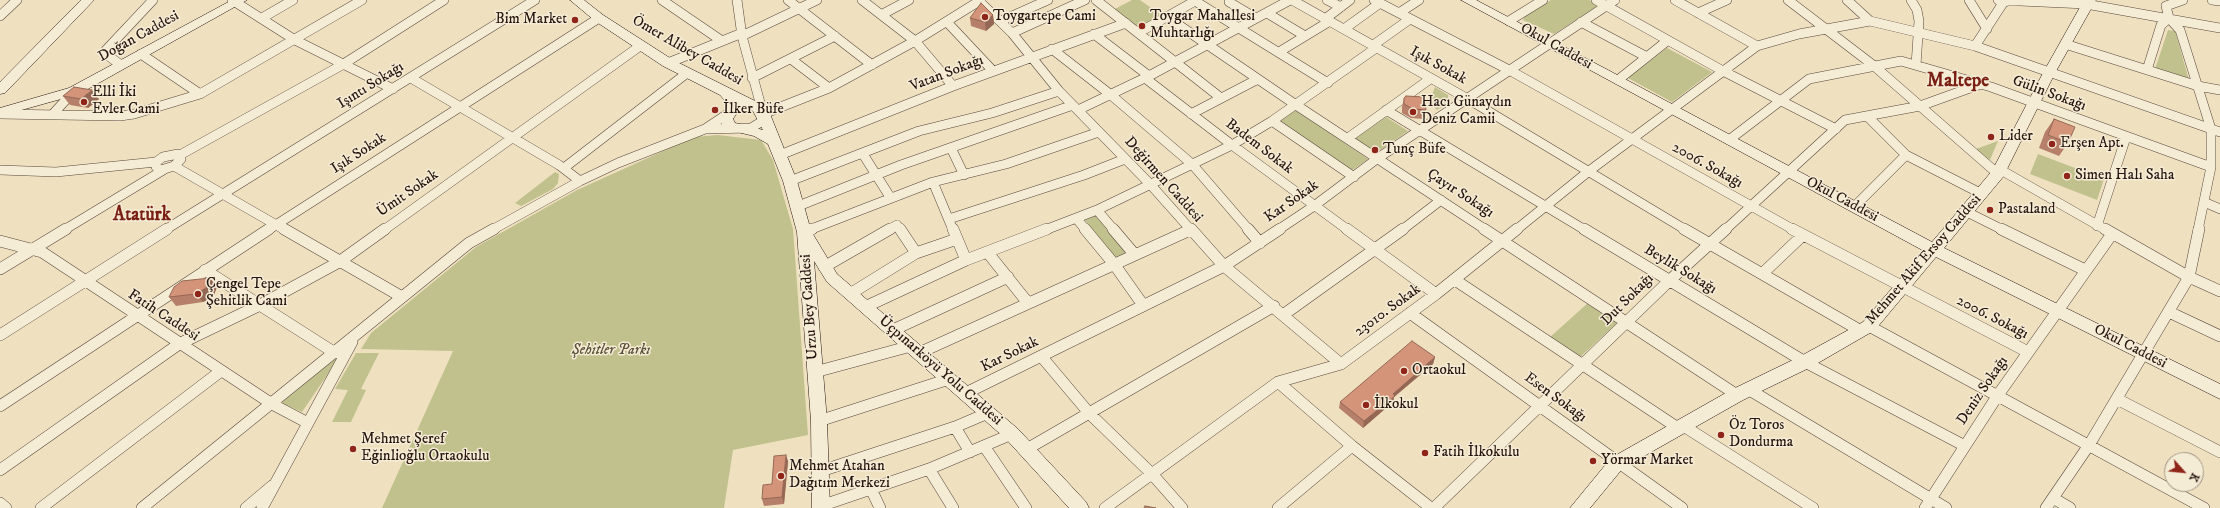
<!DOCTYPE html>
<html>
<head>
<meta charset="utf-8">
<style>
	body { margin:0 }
	#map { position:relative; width:2220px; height:508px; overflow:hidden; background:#efe1c0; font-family:"IM FELL DW Pica",serif }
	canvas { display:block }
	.north { position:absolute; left:2164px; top:452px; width:40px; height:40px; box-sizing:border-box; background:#f5ecd6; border:1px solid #a29686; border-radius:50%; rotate:117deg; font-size:11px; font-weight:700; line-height:16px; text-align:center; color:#26140e }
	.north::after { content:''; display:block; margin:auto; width:14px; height:18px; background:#8f2418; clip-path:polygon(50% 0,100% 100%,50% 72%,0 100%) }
</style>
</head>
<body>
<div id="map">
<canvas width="2220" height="508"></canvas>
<div class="north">K</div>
</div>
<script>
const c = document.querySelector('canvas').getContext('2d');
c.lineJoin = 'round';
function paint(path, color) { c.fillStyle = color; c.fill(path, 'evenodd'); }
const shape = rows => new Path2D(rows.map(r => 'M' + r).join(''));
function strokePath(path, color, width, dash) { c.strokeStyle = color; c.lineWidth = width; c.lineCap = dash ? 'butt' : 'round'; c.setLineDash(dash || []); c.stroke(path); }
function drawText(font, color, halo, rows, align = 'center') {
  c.font = font + ' "IM FELL DW Pica",serif'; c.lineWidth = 3; c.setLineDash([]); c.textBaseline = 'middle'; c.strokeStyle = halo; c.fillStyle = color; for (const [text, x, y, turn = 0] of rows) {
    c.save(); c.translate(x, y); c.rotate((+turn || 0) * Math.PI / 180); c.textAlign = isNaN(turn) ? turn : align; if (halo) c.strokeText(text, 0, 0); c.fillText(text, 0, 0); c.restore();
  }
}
paint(shape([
	[1132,0,1140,0,1164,17,1140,29,1113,10],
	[1551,0,1589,0,1599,5,1554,34,1523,20,1524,17],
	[2168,30,2175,31,2189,80,2155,69],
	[1667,48,1712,72,1672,102,1628,78],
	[1435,87,1448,95,1448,103,1437,110,1433,106,1428,105],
	[1296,110,1368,159,1351,171,1278,121],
	[1386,117,1408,131,1376,153,1354,139],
	[718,135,761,140,773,160,793,229,808,435,733,450,724,508,382,508,453,351,361,349,371,333,476,247,577,190,694,137],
	[1998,141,1990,160,1976,149],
	[2038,154,2104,179,2097,200,2030,174],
	[555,172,559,174,558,183,553,189,521,206,515,203],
	[1097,215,1128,253,1116,258,1085,220],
	[1589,302,1619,321,1579,358,1549,338],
	[356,353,379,353,361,389,366,390,351,422,332,422,348,390,335,389],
	[337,355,340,356,302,412,280,402]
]), '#c1c18d');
const streetFar1 = shape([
	[232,0,295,40,393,89],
	[662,0,722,41],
	[737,0,742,36,762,110],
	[788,0,872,65],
	[862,0,915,41,953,86],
	[978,0,1012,33,1059,91,1150,184,1191,230],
	[1096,0,1221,98],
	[1292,0,1468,99,1686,230],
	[1327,0,1341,7],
	[1374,0,1511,71,1794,230],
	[1596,0,1723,71,1836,129],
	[1675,0,1757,46],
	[1788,0,1873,65,1998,174],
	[1847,0,1870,21],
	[1911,0,1917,10,1919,21,1916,65],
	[1969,0,1987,29],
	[1998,0,2086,4,2220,28],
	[2212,0,2220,1],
	[1229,2,1256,18],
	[1267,13,1305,36],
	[1399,13,1419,0],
	[1698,13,1727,0],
	[881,15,909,0],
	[0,16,17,0],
	[1167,17,1296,105,1486,230],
	[262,18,293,0],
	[2169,18,2166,6,2183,0],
	[2169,18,2180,30,2211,129,2211,167,2198,230],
	[1325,19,1350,0],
	[1001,21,1048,0],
	[1509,21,1543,0],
	[947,22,993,71],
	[1581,22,1647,57],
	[1344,29,1380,3],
	[1012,33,1085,0],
	[1138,33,1195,1,1328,83],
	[1094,34,1149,76],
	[742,36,817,0],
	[2065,44,2198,86,2220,90],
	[1372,46,1410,19],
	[1975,46,2003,3,2009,0],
	[1052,49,1111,95,1192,164,1249,230],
	[1279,52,1330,21],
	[141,54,200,94],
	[791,59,829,88],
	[668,63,742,33],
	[121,65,107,55,106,50,153,0],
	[2147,70,2161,25,2169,18],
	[411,78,559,165,580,181],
	[752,78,835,36],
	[1145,78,1232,145,1348,230],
	[1618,80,1667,41],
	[1078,110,1149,76,1290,0],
	[1386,110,1585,230],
	[0,114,120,116,134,114,200,94,362,0],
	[1191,114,1258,79],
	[52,115,74,91],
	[1867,116,1906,155],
	[1272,121,1354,177],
	[705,129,751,128,761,122,763,114,829,88,915,41,981,0],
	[1348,138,1430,79],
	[1729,140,1809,79,1901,61,1991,87,2211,167],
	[951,148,964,175],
	[178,154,181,159,174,166,161,170,156,167,156,162,163,157,178,154],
	[863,154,890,197],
	[180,155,342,65,444,0],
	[780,155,953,86,1126,23],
	[174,166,285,230],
	[564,168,687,73],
	[0,170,56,172,156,162],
	[2001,170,2106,230],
	[790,181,919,131,992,113,1059,91],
	[933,182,953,230],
	[2204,202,2220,209],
	[796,207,901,165,1073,105],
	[1854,207,1906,155,1982,194],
	[1097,210,1114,230],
	[1967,212,2003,230],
	[1076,218,1086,230],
	[949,219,1084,175,1125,159],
	[2097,226,2126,137],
	[64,230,165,169],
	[165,230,535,0],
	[268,230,599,18],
	[384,230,640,46],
	[492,230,580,181,618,163,705,129,735,109,751,106],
	[809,230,933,182,1006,164,1099,132],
	[888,230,897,225,900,230],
	[1045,230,1097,210,1232,145,1272,121,1376,48],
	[1278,230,1314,206,1378,158,1615,0],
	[1402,230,1441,200],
	[1516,230,1589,171,1757,46,1799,34,1870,21,1975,46,2220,132],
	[1725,230,1845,120,1920,106,1981,84]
]);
const street = shape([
	[284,229,402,297],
	[900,229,916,253],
	[953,229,966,260],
	[1085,229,1114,264,1143,305],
	[1113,229,1135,255],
	[1191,229,1224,266,1341,364],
	[1248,229,1260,243],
	[1347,229,1436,294],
	[1484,229,1737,395],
	[1584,229,1805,362,1965,446],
	[1684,229,1861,331],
	[1792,229,2028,352],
	[2001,229,2085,270],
	[2105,229,2189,277,2220,291],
	[804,232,812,229],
	[0,241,42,252,272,404,308,423],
	[988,253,1028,303],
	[824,267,890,229],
	[0,269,66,229],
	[205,270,335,353],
	[1762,274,1803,235],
	[1455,280,1678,428],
	[850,294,916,253,957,239],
	[865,307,966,260,1047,229],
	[2169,312,2220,336],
	[1410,313,1682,508],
	[1283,315,1403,229],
	[1869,326,2204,508],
	[893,330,1008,277],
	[0,335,167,229],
	[919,353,1190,230],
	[1041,356,1089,413,1152,474,1182,508],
	[815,372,911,346],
	[1278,382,1352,446,1431,508],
	[1748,389,1946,508],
	[966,393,1224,266,1280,229],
	[2117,399,2220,452],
	[0,406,269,229],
	[819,421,949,379],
	[1682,425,1813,508],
	[955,427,988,413],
	[984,446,1026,508],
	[1027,449,1274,306],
	[929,469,953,508],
	[0,470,179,344,260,305,339,262,385,229],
	[821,471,955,427,970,452],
	[871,489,880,508],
	[2053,498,2070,508],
	[0,503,6,508],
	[821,506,929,469,1012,434],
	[41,508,221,371],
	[142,508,469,243,494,229],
	[246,508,272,486],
	[262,508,352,342],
	[1105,508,1278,382,1341,364,1436,294,1517,229],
	[1278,508,1352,446],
	[1434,508,1669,281,1726,229],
	[1925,508,1998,395,2112,234],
	[2046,508,2089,445,2189,277,2199,229]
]);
const secondary = shape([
	[81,0,94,0,5,93,0,94,0,82,81,0],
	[232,0,247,0,79,94,0,116,0,108,69,88,232,0],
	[570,0,584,0,603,15,673,60,763,105,770,114,797,181,811,231,837,274,1018,429,1086,502,1089,508,1069,508,1006,439,827,282,814,261,827,421,830,508,812,508,811,421,797,232,783,181,768,144,754,136,725,129,719,119,728,104,720,95,663,66,595,21,570,0],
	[742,105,753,111,763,130,735,123,733,119,742,105],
	[1461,0,1476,0,1932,242,1992,171,2043,73,2084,0,2096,0,2055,73,2003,177,1944,248,2220,384,2220,399,1936,257,1875,330,1811,367,1743,400,1623,468,1590,508,1570,508,1611,458,1731,390,1799,357,1863,322,1924,251,1461,0]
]);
strokePath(streetFar1, '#58473a', 10);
strokePath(street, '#58473a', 12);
strokePath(secondary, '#26140e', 1);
strokePath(streetFar1, '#f5ecd6', 9);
strokePath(street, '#f5ecd6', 11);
paint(secondary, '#f5ecd6');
paint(shape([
	[993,15,994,24,986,31,971,26,970,18],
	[63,96,99,99,88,108,70,105],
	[1404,98,1426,110,1424,119,1411,118,1402,113,1402,107],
	[2054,119,2068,143,2059,156,2039,148,2045,132],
	[210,278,217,287,213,297,203,302,176,306,169,297],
	[1435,357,1433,364,1394,397,1393,402,1363,428,1339,408,1340,402],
	[788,461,784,504,764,506,762,499,772,484]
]), '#b67f69');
paint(shape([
	[993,15,994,24,986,31,985,22],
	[92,90,99,99,88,108,81,99],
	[210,278,217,287,213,297,203,302,196,294],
	[1435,357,1433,364,1394,397,1393,402,1363,428,1364,421,1393,394],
	[786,455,788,461,784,504,782,497]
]), '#946855');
const building = shape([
	[981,3,993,15,985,22,970,18,981,3],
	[74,87,92,90,81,99,63,96,74,87],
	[1406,96,1424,97,1426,110,1413,109,1404,104,1404,98,1406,96],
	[2054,119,2075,127,2068,143,2048,135,2054,119],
	[210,278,206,288,196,294,169,297,174,287,182,281,210,278],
	[1412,341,1435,357,1393,394,1395,396,1364,421,1340,402,1412,341],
	[786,455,782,497,762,499,763,485,772,484,774,456,786,455],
	[1145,506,1156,508,1144,508,1145,506]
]);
paint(building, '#d4947a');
strokePath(building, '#946855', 1);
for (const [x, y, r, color] of [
	[985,17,4,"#8f2418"],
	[575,20,4,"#8f2418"],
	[1142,26,4,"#8f2418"],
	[84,102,4,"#8f2418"],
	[715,110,4,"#8f2418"],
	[1413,112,4,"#8f2418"],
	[1991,137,4,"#8f2418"],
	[2052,144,4,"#8f2418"],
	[1375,150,4,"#8f2418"],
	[2067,176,4,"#8f2418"],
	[1990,210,4,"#8f2418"],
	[198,294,4,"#8f2418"],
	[1404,371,4,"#8f2418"],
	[1366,405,4,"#8f2418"],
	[1721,435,4,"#8f2418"],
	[353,449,4,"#8f2418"],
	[1425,453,4,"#8f2418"],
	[1593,461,4,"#8f2418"],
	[781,476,4,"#8f2418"]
]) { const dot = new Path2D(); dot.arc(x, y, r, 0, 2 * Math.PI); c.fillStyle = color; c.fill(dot); strokePath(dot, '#f5ecd6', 1.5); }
drawText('15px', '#26140e', '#f5ecd6', [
	["Toygartepe Cami",993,17],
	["Toygar Mahallesi",1150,17],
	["Muhtarlığı",1150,34],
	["Bim Market",567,20,"right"],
	["Elli İki",92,93],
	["Evler Cami",92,110],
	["Hacı Günaydın",1421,103],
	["Deniz Camii",1421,120],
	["İlker Büfe",723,110],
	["Lider",1999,137],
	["Erşen Apt.",2060,144],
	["Tunç Büfe",1383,150],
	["Simen Halı Saha",2075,176],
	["Pastaland",1998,210],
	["Çengel Tepe",206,285],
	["Şehitlik Cami",206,302],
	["Ortaokul",1412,371],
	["İlkokul",1374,405],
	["Öz Toros",1729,426],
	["Dondurma",1729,443],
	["Mehmet Şeref",361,440],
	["Eğinlioğlu Ortaokulu",361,457],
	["Fatih İlkokulu",1433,453],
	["Yörmar Market",1601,461],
	["Mehmet Atahan",789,467],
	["Dağıtım Merkezi",789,484]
], 'left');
drawText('15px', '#26140e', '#f5ecd6', [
	["Doğan Caddesi",139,37,-29],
	["Okul Caddesi",1556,47,29],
	["Ömer Alibey Caddesi",687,51,30],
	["Işık Sokak",1438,66,29],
	["Vatan Sokağı",947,74,-21],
	["Işıntı Sokağı",371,86,-32],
	["Gülin Sokağı",2049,94,20],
	["Badem Sokak",1259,147,37],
	["Işık Sokak",359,154,-33],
	["2006. Sokağı",1707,166,29],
	["Değirmen Caddesi",1163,180,48],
	["Ümit Sokak",408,194,-35],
	["Çayır Sokağı",1460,194,33],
	["Okul Caddesi",1842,200,28],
	["Kar Sokak",1292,202,-35],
	["Mehmet Akif Ersoy Caddesi",1924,260,-49],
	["Beylik Sokağı",1680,270,31],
	["Dut Sokağı",1628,300,-45],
	["Urzu Bey Caddesi",810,307,-94],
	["23010. Sokak",1388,311,-36],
	["Fatih Caddesi",163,316,33],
	["2006. Sokağı",1992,318,27],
	["Okul Caddesi",2130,347,27],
	["Kar Sokak",1010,355,-26],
	["Üçpınarköyü Yolu Caddesi",940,371,41],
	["Deniz Sokağı",1983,391,-56],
	["Esen Sokağı",1555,398,36]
]);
drawText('italic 15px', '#5c513a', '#f5ecd6', [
	["Şehitler Parkı",611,351]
]);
drawText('bold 19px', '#7a1f14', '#f5ecd6', [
	["Maltepe",1958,82],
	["Atatürk",142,216]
]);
</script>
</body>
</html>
